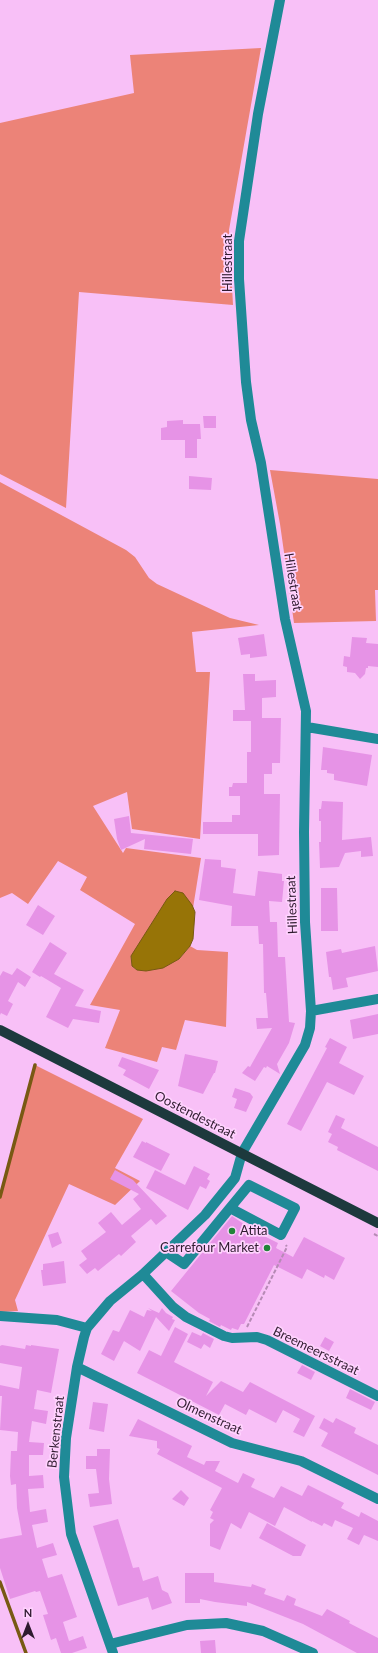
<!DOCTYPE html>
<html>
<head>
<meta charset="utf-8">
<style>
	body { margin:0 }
	#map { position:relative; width:378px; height:1653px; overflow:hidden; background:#f8c0f7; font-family:Lato,sans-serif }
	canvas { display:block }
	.north { position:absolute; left:8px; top:1605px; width:40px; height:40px; -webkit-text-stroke:3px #ffd2fe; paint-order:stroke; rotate:0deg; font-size:11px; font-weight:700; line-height:16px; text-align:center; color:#2f1b2f }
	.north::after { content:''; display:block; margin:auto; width:14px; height:18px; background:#2f1b2f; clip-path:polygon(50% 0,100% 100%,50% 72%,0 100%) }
</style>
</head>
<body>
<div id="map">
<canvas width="378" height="1653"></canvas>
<div class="north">N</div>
</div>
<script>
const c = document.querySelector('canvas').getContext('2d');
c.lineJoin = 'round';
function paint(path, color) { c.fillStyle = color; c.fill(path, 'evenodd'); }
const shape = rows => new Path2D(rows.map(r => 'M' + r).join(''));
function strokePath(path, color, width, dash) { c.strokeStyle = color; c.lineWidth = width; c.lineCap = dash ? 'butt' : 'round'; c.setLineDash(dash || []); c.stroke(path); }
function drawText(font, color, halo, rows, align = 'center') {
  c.font = font + ' Lato,sans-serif'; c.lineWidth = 3.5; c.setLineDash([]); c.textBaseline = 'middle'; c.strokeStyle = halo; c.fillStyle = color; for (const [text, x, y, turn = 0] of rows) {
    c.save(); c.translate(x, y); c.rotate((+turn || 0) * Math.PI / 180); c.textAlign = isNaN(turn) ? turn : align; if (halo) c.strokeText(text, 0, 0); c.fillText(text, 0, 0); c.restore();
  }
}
paint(shape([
	[261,48,229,230,233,305,79,292,66,508,0,474,0,123,134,93,130,55],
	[270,470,378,479,378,590,375,590,376,621,294,623,280,524],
	[0,482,126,550,135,557,149,578,157,584,230,618,259,625,192,632,196,672,210,672,200,839,132,829,127,792,93,806,123,853,126,848,201,858,193,908,192,905,131,956,132,966,137,970,179,959,190,946,197,950,228,952,226,1027,185,1020,176,1050,162,1047,157,1062,105,1048,120,1010,90,1005,135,924,80,890,87,877,58,861,28,904,12,893,0,898],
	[35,1065,143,1119,115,1168,140,1181,115,1205,69,1184,15,1300,18,1311,0,1312,0,1197]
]), '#ec8378');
const water = shape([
	[175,891,183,893,192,905,195,912,193,939,190,946,179,959,163,968,146,971,137,970,132,966,131,956,167,899,175,891]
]);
paint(water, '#977407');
strokePath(water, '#785913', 1);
strokePath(shape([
	[0,1197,35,1065],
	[0,1582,26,1653]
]), '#785913', 3.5);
paint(shape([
	[203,416,216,416,216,428,204,428],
	[183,420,183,424,200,424,201,439,197,439,197,458,185,458,185,440,161,440,161,428,167,427,167,421],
	[189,476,212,478,211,490,189,489],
	[264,634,267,656,250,658,250,654,241,655,238,638],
	[352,637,367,638,366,643,378,644,378,667,368,666,368,668,366,668,365,674,360,679,355,673,347,672,347,667,343,666,344,656,350,657],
	[243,674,255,674,255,681,276,680,276,697,262,698,262,718,281,718,280,763,272,763,272,774,264,774,264,794,280,794,279,855,258,856,258,834,203,834,203,822,232,822,232,815,240,815,240,796,229,796,229,787,232,787,233,783,247,783,247,752,251,752,251,721,233,721,233,710,245,710],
	[323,747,372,755,367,786,334,780,334,774,327,773,327,770,321,770],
	[322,801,343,802,342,840,371,837,373,856,361,857,361,851,345,853,339,867,320,868,319,842,321,842,321,821,319,821,319,809,321,809],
	[129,816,131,833,193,839,191,854,144,849,145,839,121,850,117,839,114,819],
	[205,859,221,860,221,867,236,869,233,893,255,896,258,871,282,874,282,881,284,881,282,902,269,901,270,922,277,922,278,957,285,957,289,1022,295,1023,289,1043,277,1064,280,1074,267,1066,266,1068,264,1067,255,1081,242,1073,248,1066,250,1067,272,1028,257,1029,256,1018,268,1018,266,993,264,993,263,944,259,944,258,926,231,926,232,906,199,900],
	[321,888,337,888,338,931,321,931],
	[38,905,55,916,43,935,26,925],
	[50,942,67,953,54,974,84,990,75,1006,101,1011,99,1023,73,1019,68,1028,46,1017,61,988,41,976,40,977,32,972],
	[375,946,378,971,346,978,348,987,333,990,331,977,329,977,326,952,341,949,342,953],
	[17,968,31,977,25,987,18,982,8,1001,13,1004,7,1016,1,1013,0,1015,0,976,3,971,12,975],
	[378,1014,378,1034,353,1039,350,1020],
	[330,1038,347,1047,339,1063,364,1076,354,1095,327,1082,301,1131,287,1124,327,1048,325,1047],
	[185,1054,218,1061,215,1073,214,1073,203,1094,178,1086],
	[122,1057,159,1070,149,1089,123,1075,126,1070,118,1066],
	[235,1088,250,1093,253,1097,246,1112,234,1108,237,1099,232,1097],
	[336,1115,345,1119,341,1128,378,1147,378,1171,337,1150,338,1147,328,1142,332,1134,328,1132],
	[142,1141,146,1143,146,1142,170,1154,161,1171,133,1157],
	[194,1166,210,1174,207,1179,210,1181,206,1189,200,1186,188,1210,146,1188,155,1170,185,1185],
	[115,1170,133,1180,167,1216,156,1225,151,1219,131,1236,136,1242,121,1256,119,1254,98,1271,95,1268,87,1274,79,1265,87,1259,81,1251,106,1232,98,1223,111,1212,122,1225,141,1209,133,1199,139,1194,110,1179],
	[232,1216,254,1231,278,1243,276,1248,293,1257,304,1237,345,1258,334,1280,325,1275,324,1278,307,1269,302,1279,274,1265,244,1324,241,1324,238,1330,232,1328,231,1330,221,1325,220,1327,209,1321,210,1319,199,1313,171,1291],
	[58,1232,62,1243,52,1248,48,1235],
	[64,1261,66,1283,43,1286,41,1270,43,1270,43,1264],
	[148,1308,159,1313,162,1308,166,1313,173,1317,172,1319,175,1320,169,1331,156,1317,140,1351,124,1341,114,1361,101,1354,113,1330,119,1332,130,1310,144,1317,147,1310,152,1311],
	[175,1327,188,1334,174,1362,213,1382,206,1396,221,1381,243,1392,250,1382,315,1416,304,1437,293,1432,300,1419,283,1410,276,1423,249,1409,246,1415,225,1404,219,1415,137,1373,149,1350,161,1356],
	[192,1332,201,1336,203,1333,214,1339,210,1348,204,1344,201,1349,187,1342],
	[325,1337,334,1342,329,1351,320,1346],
	[2,1345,25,1349,26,1345,31,1346,31,1345,59,1349,51,1393,37,1390,34,1409,48,1411,46,1424,32,1421,29,1442,44,1443,43,1455,29,1455,29,1476,43,1475,44,1488,28,1489,30,1512,46,1509,48,1522,32,1525,37,1548,53,1543,57,1555,42,1559,48,1578,62,1574,77,1617,63,1622,69,1641,83,1636,87,1648,72,1653,61,1653,56,1638,51,1640,43,1615,48,1614,40,1591,36,1592,35,1591,10,1599,0,1568,0,1539,22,1535,17,1508,16,1484,11,1485,10,1476,11,1451,17,1451,18,1432,0,1430,2,1396,0,1396,0,1385,19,1389,22,1367,0,1363,0,1346],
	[302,1365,315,1372,311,1380,297,1373],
	[350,1389,375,1402,371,1410,346,1398],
	[93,1402,108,1404,104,1432,89,1429],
	[324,1418,333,1423,336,1418,356,1428,354,1433,378,1445,378,1475,321,1446,328,1433,319,1428],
	[138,1419,192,1446,187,1457,204,1465,206,1461,220,1461,215,1471,238,1483,243,1473,255,1479,251,1487,274,1498,281,1486,302,1496,308,1485,344,1503,341,1508,359,1517,361,1512,378,1521,378,1541,364,1535,359,1545,347,1539,353,1528,335,1520,332,1527,324,1523,322,1526,312,1521,312,1522,284,1507,275,1526,249,1512,241,1529,231,1523,220,1550,210,1546,210,1524,214,1520,210,1518,213,1512,210,1510,222,1488,157,1454,160,1449,157,1448,157,1441,129,1436],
	[97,1449,110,1449,109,1479,112,1504,90,1507,88,1494,99,1493,96,1469,86,1469,86,1456,97,1456],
	[181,1490,189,1498,184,1506,172,1499],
	[118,1519,133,1568,139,1567,143,1581,158,1576,162,1590,168,1593,172,1603,152,1610,148,1597,118,1606,93,1526],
	[267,1523,306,1545,301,1556,293,1556,259,1538],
	[185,1573,214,1573,214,1582,251,1587,252,1584,266,1589,264,1594,284,1601,287,1595,296,1599,294,1605,322,1616,327,1609,350,1621,349,1623,378,1638,378,1653,357,1653,303,1624,247,1602,247,1606,215,1602,200,1599,200,1603,185,1603],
	[215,1640,216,1653,201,1653,200,1641]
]), '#e693e6');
strokePath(shape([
	[374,1234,378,1236],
	[247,1327,287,1247,286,1245]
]), '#b68ab5', 2, [4, 2]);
strokePath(shape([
	[307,727,378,739],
	[311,1011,378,999],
	[166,1252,184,1264,230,1208,281,1235,295,1208,249,1185,230,1208],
	[143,1274,173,1307,186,1317,224,1336,232,1338,257,1337,267,1340,378,1396],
	[0,1316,57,1320,87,1328],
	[77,1367,232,1443,301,1461,378,1499],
	[110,1644,187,1625,226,1623,263,1631,313,1653],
	[113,1653,71,1534,64,1477,66,1438,77,1367,84,1337,87,1328,110,1301,143,1274,205,1215,235,1178,242,1153,305,1045,310,1028,311,1011,305,922,304,832,306,711,285,619,261,463,251,420,246,382,239,279,239,241,258,114,280,0]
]), '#1f8a97', 10);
strokePath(shape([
	[0,1030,378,1223]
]), '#1d393d', 10);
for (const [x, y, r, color] of [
	[232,1231,4,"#218438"],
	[267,1248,4,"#218438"]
]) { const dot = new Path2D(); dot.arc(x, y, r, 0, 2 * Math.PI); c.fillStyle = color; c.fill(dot); strokePath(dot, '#ffd2fe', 1.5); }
drawText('13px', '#2f1b2f', '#ffd2fe', [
	["Hillestraat",228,263,-90],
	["Hillestraat",293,582,81],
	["Hillestraat",292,905,-92],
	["Oostendestraat",195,1115,27],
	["Breemeersstraat",316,1351,26],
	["Olmenstraat",209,1416,25],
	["Berkenstraat",56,1432,-84]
]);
drawText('13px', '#2f1b2f', '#ffd2fe', [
	["Atita",240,1231],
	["Carrefour Market",259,1248,"right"]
], 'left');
</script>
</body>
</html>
